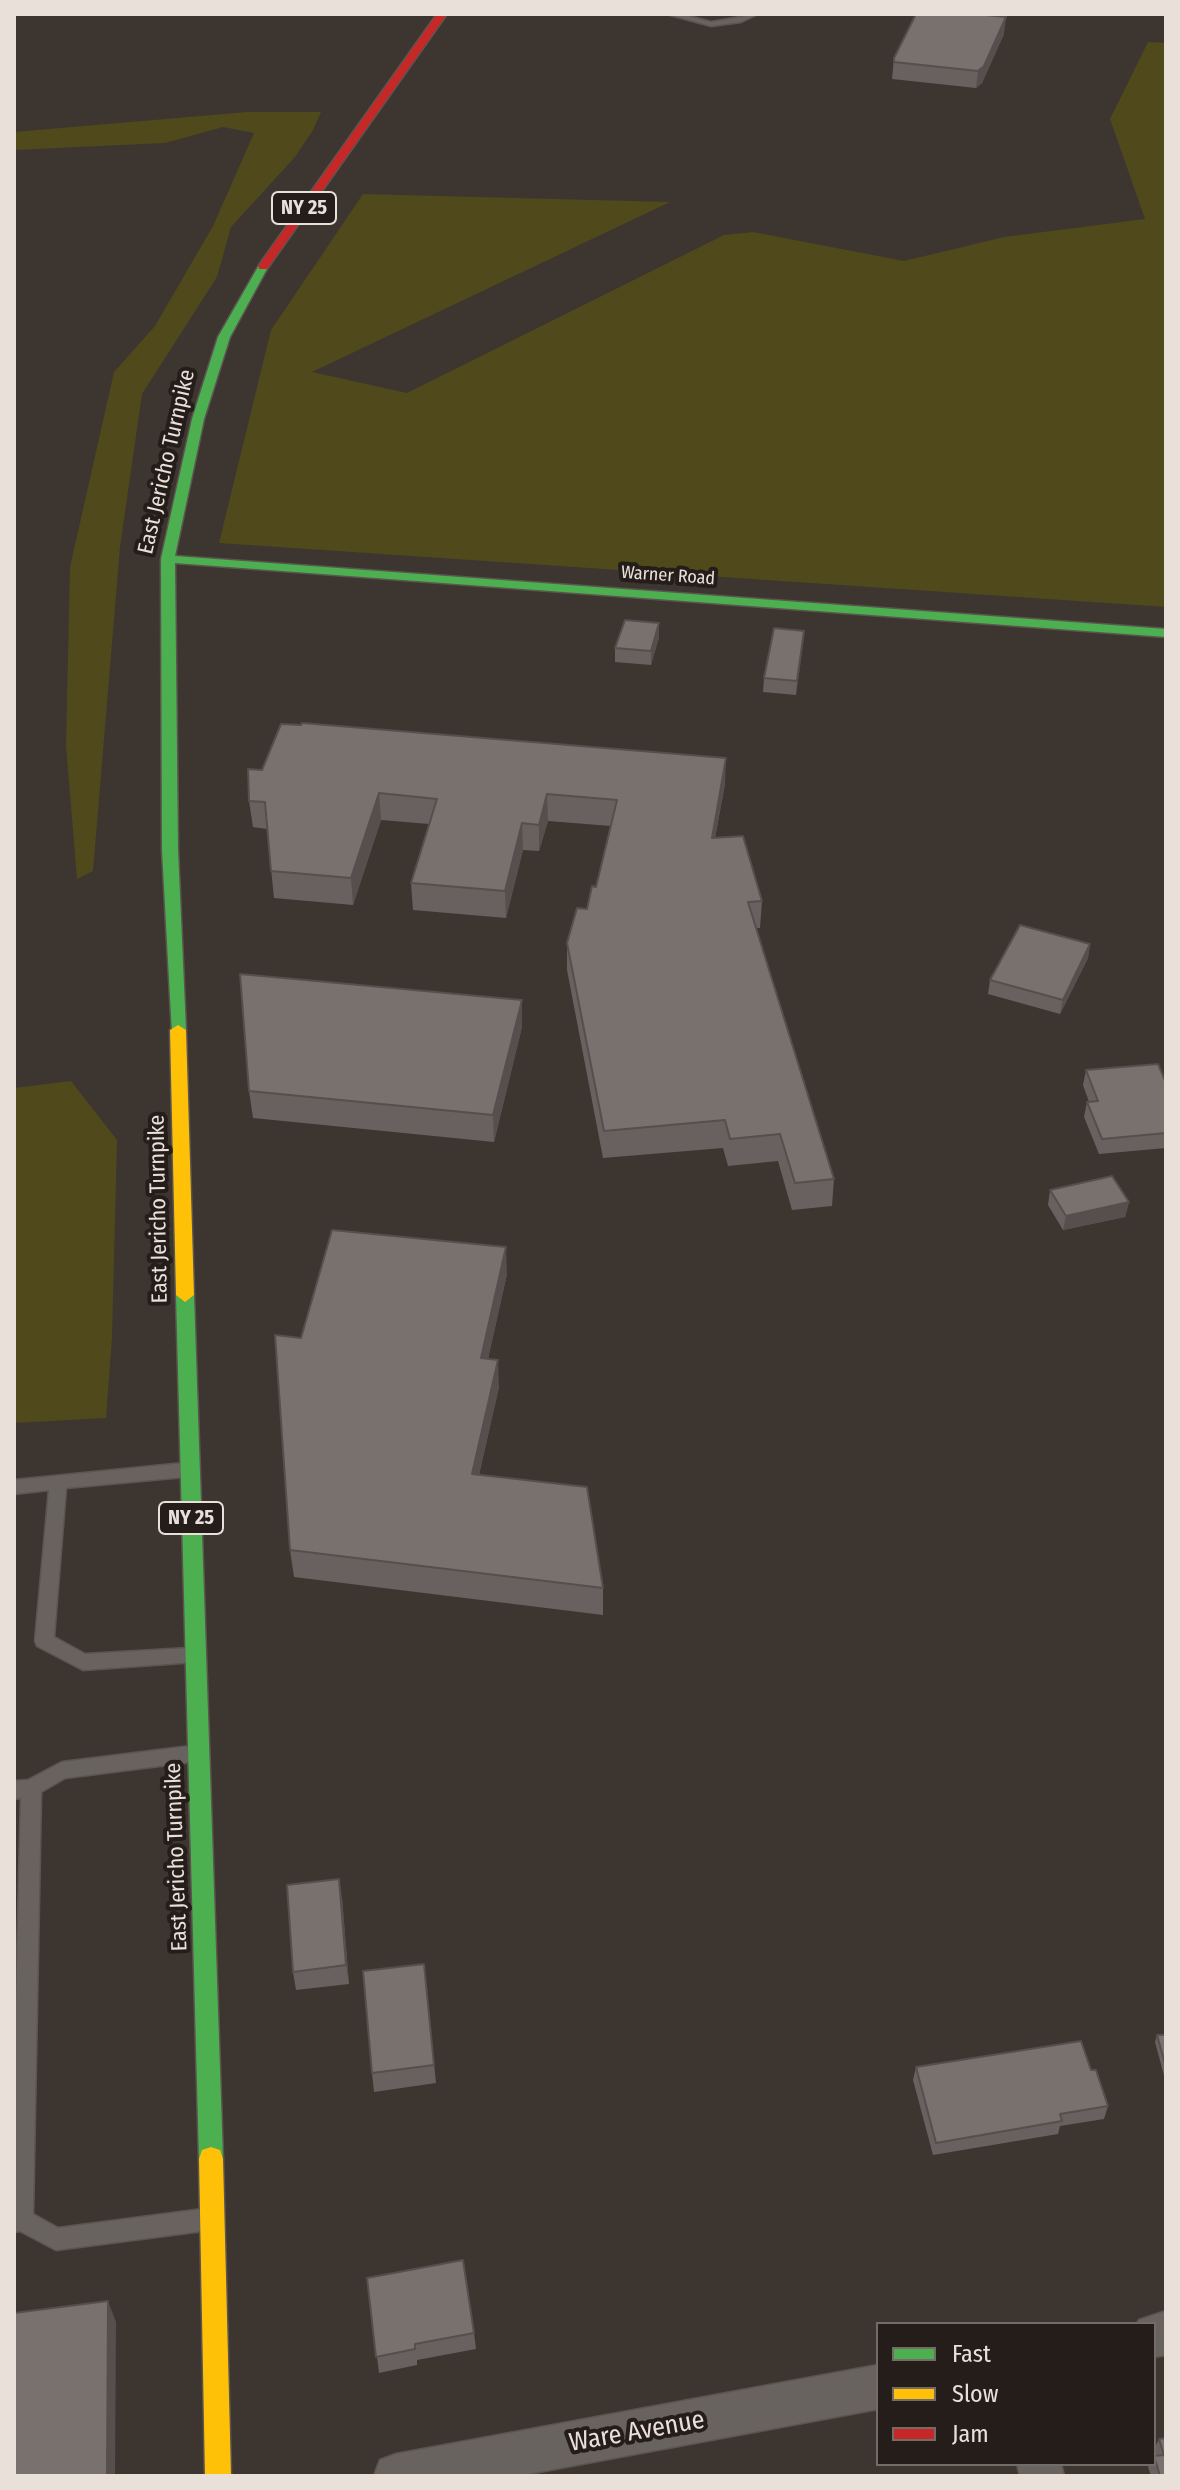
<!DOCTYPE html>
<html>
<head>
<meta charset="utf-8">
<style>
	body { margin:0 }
	#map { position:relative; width:1180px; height:2490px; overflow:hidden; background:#3d3530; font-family:"Fira Sans Condensed",sans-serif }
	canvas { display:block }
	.frame { position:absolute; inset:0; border:16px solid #eae0da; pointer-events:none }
	.legend { position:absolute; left:876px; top:2322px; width:280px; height:144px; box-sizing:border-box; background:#241d19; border:2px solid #736b66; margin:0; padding:10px 14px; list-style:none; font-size:24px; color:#eae0da }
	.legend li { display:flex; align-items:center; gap:16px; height:40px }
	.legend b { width:40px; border:2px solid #736b66 }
</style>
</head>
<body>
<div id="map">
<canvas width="1180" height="2490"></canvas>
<div class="frame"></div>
<ul class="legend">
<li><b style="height:10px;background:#4caf50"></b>Fast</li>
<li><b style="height:10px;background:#ffc107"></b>Slow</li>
<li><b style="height:10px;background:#c62828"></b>Jam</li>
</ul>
</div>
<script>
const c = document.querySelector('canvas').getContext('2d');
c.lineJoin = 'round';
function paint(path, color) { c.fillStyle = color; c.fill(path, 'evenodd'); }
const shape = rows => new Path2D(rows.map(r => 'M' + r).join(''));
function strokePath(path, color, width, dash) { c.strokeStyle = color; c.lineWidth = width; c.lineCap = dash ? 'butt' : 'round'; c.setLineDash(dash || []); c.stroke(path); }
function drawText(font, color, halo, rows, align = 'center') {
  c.font = font + ' "Fira Sans Condensed",sans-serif'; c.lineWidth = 8; c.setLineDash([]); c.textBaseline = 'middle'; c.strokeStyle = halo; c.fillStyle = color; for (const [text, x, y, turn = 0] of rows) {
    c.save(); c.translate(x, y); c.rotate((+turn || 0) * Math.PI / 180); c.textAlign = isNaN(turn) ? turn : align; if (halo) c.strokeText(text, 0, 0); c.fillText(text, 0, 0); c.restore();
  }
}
paint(shape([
	[1148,42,1166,43,1166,607,219,543,271,330,363,194,670,202,312,372,407,393,724,235,753,232,904,261,1004,237,1145,219,1110,119],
	[247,112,321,112,313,130,295,157,231,227,217,277,142,394,120,547,93,871,77,879,66,745,70,567,114,372,155,326,213,226,254,133,223,127,165,143,14,150,14,132],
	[71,1081,117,1140,112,1338,106,1418,14,1423,14,1088]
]), '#4f491c');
const lane = shape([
	[667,14,681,14,711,22,758,14,741,22,711,26,667,14],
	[184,1463,190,1465,193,1470,190,1475,184,1477,66,1488,54,1637,85,1654,189,1648,196,1650,198,1656,196,1662,83,1670,37,1646,35,1641,49,1490,14,1494,14,1480,184,1463],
	[191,1746,198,1748,201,1754,198,1760,191,1762,65,1778,41,1792,33,2214,58,2228,203,2209,211,2212,214,2220,211,2228,203,2231,56,2250,20,2231,14,2232,14,2090,21,1798,14,1799,14,1781,28,1780,62,1762,191,1746]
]);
const street = shape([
	[1166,2311,1166,2355,1154,2357,1154,2324,1137,2324,1139,2320,1166,2311],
	[878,2365,878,2409,517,2476,374,2476,380,2460,396,2454,878,2365],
	[1017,2464,1061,2464,1064,2476,1020,2476,1017,2464]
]);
const fast = shape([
	[263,264,268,267,230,337,204,419,175,556,1166,629,1166,637,175,563,178,850,186,1030,184,1034,172,1034,162,850,161,559,192,419,218,337,258,267,263,264],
	[185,1288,194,1295,223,2159,220,2168,211,2171,202,2168,199,2159,176,1295,185,1288]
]);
const slow = shape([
	[178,1025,186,1030,194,1295,185,1302,176,1295,170,1030,178,1025],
	[211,2147,220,2150,223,2159,231,2476,205,2476,199,2159,202,2150,211,2147]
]);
const jam = shape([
	[437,14,447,14,267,269,259,269,259,265,437,14]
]);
strokePath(lane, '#5b544f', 3);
strokePath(street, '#5b544f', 3);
strokePath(fast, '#5b544f', 3);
strokePath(slow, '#5b544f', 3);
strokePath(jam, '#5b544f', 3);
paint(lane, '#696360');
paint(street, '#696360');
paint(fast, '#4caf50');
paint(slow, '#ffc107');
paint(jam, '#c62828');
paint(shape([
	[1004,34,982,83,976,88,892,79,894,58],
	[804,631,796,695,763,692,764,678],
	[659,637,651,665,615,662,615,648],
	[262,770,725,784,715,838,762,901,760,928,756,928,834,1179,832,1206,792,1210,778,1161,728,1166,723,1148,603,1158,567,970,567,943,587,909,596,887,611,826,548,821,539,851,523,850,506,918,413,910,411,883,429,824,381,820,353,905,274,898,267,829,253,827,249,801],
	[1090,944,1088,958,1060,1014,988,994,990,980],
	[522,1027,494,1142,253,1118,249,1091],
	[1086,1070,1166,1083,1166,1148,1099,1154,1084,1117,1087,1102,1089,1102,1083,1085],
	[1050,1190,1129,1202,1125,1217,1063,1230,1048,1205],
	[507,1274,488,1359,499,1387,479,1475,603,1588,603,1615,294,1577,290,1550,301,1338],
	[342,1898,349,1984,296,1990,293,1972],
	[424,1964,436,2083,374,2092,372,2073],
	[1157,2035,1166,2035,1166,2083,1155,2042],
	[916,2067,1091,2070,1108,2106,1104,2119,1060,2126,1058,2134,933,2155,913,2080],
	[367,2278,474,2333,476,2349,417,2360,417,2365,379,2373],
	[1166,2438,1166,2476,1151,2476,1148,2467,1150,2464,1154,2464,1154,2456,1156,2456,1154,2449,1159,2439]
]), '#68615f');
paint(shape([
	[1006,17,1004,34,982,83,976,88,978,71],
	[659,623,659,637,651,665,651,651],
	[804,631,803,645,796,695,797,681],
	[726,758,725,784,710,865,712,838],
	[379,793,381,820,353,905,351,878],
	[547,794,548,821,539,851,539,825],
	[522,823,523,850,506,918,505,891],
	[1090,944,1088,958,1060,1014,1063,1000],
	[522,1000,522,1027,494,1142,493,1115],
	[1129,1202,1125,1217,1063,1230,1066,1216],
	[506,1247,507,1274,482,1385,481,1358],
	[498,1360,499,1387,473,1501,472,1474],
	[339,1879,342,1898,349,1984,346,1965],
	[108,2301,116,2322,115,2476,107,2476]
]), '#554f4d');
const building = shape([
	[916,14,976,14,1006,17,984,66,978,71,894,62,894,58,916,14],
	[625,620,659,623,651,651,615,648,625,620],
	[774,628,804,631,797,681,764,678,774,628],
	[302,723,726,758,712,838,743,836,762,901,748,902,834,1179,795,1183,780,1134,730,1139,725,1120,604,1131,567,943,577,908,587,909,592,886,596,887,617,800,547,794,539,825,522,823,505,891,411,883,437,799,379,793,351,878,271,871,265,802,249,801,248,769,262,770,281,724,301,725,302,723],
	[1020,925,1090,944,1063,1000,990,980,1020,925],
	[240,974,522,1000,493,1115,249,1091,240,974],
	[1158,1064,1166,1083,1166,1133,1102,1139,1087,1102,1098,1101,1086,1070,1158,1064],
	[1112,1176,1129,1202,1066,1216,1050,1190,1112,1176],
	[332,1230,506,1247,481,1358,498,1360,472,1474,587,1487,603,1588,290,1550,275,1335,301,1338,332,1230],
	[339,1879,346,1965,293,1972,287,1885,339,1879],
	[424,1964,434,2065,372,2073,363,1971,424,1964],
	[1157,2035,1166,2035,1166,2067,1157,2035],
	[1081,2041,1091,2070,1096,2070,1108,2106,1060,2114,1062,2121,936,2143,916,2067,1081,2041],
	[463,2260,474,2333,415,2344,415,2349,376,2357,367,2278,463,2260],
	[108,2301,107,2476,14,2476,14,2313,108,2301],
	[1166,2438,1166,2476,1160,2476,1154,2456,1164,2455,1159,2439,1166,2438]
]);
paint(building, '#79716e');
strokePath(building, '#554f4d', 2);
drawText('18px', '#eae0da', '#241d19', [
	["Warner Road",668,576,4]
]);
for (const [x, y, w] of [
	[304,208,64],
	[191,1518,64]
]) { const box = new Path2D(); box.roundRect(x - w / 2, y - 16, w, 32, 6); c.fillStyle = '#241d19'; c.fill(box); strokePath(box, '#eae0da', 2); }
drawText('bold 20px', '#eae0da', null, [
	["NY 25",304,208],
	["NY 25",191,1518]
]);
drawText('22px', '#eae0da', '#241d19', [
	["East Jericho Turnpike",167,462,-77],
	["East Jericho Turnpike",159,1209,-91],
	["East Jericho Turnpike",177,1857,-92]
]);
drawText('26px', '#eae0da', '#241d19', [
	["Ware Avenue",637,2432,-10]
]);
</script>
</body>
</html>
